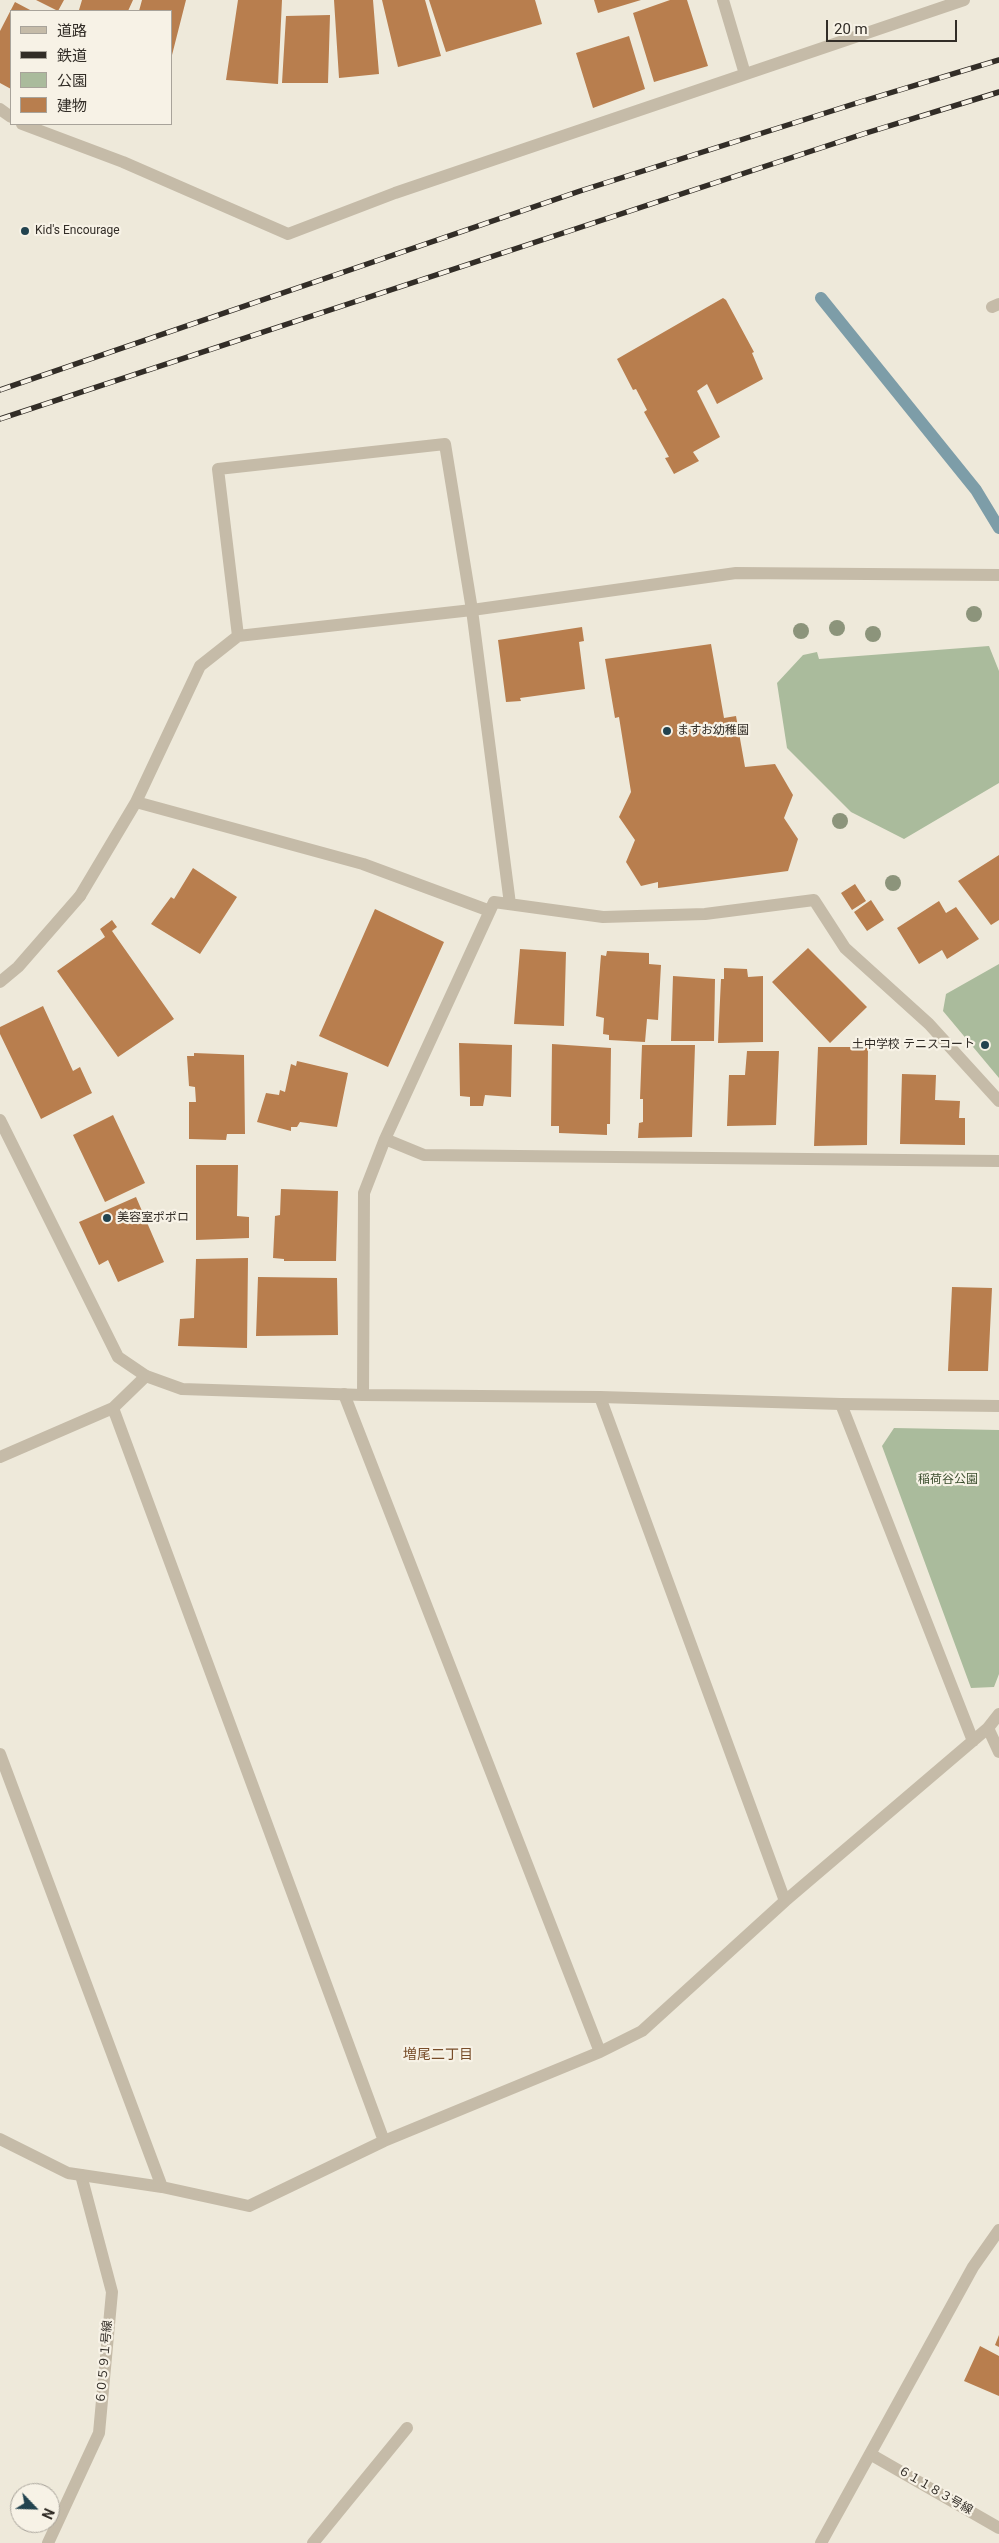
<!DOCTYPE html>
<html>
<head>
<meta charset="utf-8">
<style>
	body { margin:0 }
	#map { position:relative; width:999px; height:2543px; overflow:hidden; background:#eee9da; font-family:Roboto,"Noto Sans JP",sans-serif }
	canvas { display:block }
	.legend { position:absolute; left:10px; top:10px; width:162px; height:115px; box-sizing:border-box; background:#f7f2e6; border:1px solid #a8a39a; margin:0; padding:6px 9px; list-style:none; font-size:15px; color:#322d27 }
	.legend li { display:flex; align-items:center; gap:10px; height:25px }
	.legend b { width:25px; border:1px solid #a8a39a }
	.north { position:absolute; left:10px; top:2483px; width:50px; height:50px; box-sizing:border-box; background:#f7f2e6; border:1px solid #a8a39a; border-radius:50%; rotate:114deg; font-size:14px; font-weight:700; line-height:20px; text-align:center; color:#322d27 }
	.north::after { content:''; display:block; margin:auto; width:18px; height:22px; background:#22434f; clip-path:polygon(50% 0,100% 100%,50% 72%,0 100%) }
	.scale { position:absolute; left:826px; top:20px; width:131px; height:22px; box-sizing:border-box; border:2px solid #322d27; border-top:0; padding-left:6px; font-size:15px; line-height:18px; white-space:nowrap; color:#322d27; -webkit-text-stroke:4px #f7f2e6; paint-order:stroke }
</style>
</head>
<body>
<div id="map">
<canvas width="999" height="2543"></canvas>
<ul class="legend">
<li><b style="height:6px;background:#c5bba8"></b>道路</li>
<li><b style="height:6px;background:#322d27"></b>鉄道</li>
<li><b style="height:14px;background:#aabb9c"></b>公園</li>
<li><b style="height:14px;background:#b87e4e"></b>建物</li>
</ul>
<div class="north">N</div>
<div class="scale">20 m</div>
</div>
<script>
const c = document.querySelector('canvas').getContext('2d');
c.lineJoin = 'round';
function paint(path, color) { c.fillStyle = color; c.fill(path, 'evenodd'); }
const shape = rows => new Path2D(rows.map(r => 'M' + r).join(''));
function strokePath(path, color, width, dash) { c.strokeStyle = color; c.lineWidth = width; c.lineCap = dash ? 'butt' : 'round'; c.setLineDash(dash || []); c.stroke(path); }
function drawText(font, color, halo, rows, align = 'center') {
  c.font = font + ' Roboto,"Noto Sans JP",sans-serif'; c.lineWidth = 4.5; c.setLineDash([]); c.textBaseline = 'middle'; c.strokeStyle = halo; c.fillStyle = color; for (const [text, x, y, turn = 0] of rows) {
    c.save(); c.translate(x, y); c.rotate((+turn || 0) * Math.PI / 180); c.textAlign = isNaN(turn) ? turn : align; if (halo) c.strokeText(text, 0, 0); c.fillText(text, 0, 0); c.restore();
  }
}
paint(shape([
	[989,646,999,671,999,783,904,839,851,812,787,748,777,683,803,655,817,652,819,659],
	[999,964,999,1078,943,1011,946,994],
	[894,1428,999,1430,999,1674,994,1687,971,1688,882,1446]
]), '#aabb9c');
strokePath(shape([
	[821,298,976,490,999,528]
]), '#7d9da8', 12);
paint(shape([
	[36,0,64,0,58,11],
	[82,0,133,0,128,11,84,11,79,10],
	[142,0,186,0,172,55,171,11,139,11],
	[238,0,282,0,278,84,226,80],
	[334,0,373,0,379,74,339,78],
	[382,0,425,0,441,56,398,67],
	[429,0,535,0,542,24,446,52],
	[594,0,641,0,598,13],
	[670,0,687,0,708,66,654,82,633,13],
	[15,2,32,11,11,11,11,89,0,83,0,31],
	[330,15,328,83,282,83,286,16],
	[629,36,645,89,593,108,576,53],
	[723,298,726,300,754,352,752,353,763,379,717,404,707,384,697,391,720,437,693,452,699,461,674,474,665,458,669,457,644,412,647,410,636,389,633,390,617,359],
	[582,627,584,641,579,642,585,689,520,698,521,701,506,702,498,640],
	[711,644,724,718,736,716,745,767,775,764,793,795,784,818,798,839,788,871,658,888,658,882,641,886,626,862,635,840,619,817,631,792,619,717,615,718,605,659],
	[999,855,999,920,991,925,958,881],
	[193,868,237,897,200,954,151,924,171,897,174,899],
	[855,884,866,901,852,910,841,893],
	[871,900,884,920,867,931,854,912],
	[939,901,946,913,956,907,979,939,947,959,942,950,919,964,897,928],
	[375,909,444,942,388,1067,319,1036],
	[112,920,117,927,112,931,174,1019,118,1057,57,971,105,937,100,929],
	[808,948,867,1007,830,1043,772,982],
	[520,949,566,952,564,1026,514,1024],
	[607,951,649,953,649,964,661,965,658,1020,647,1019,645,1042,609,1040,609,1035,603,1034,604,1018,596,1016,601,955,606,956],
	[724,968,747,969,748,977,763,976,763,1042,718,1043,721,979,724,979],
	[673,976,715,979,714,1041,671,1041],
	[43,1006,73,1071,80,1067,92,1093,41,1119,0,1034,0,1027],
	[459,1043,512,1045,511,1097,485,1095,483,1106,470,1106,470,1097,460,1096],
	[552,1044,611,1048,610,1124,607,1124,607,1135,559,1133,559,1126,551,1126],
	[642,1045,695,1045,692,1137,638,1138,639,1123,643,1122,643,1099,640,1099],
	[818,1047,868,1047,867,1145,814,1146],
	[747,1051,779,1051,776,1125,727,1126,729,1075,745,1075],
	[194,1053,244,1055,245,1134,227,1134,226,1140,189,1139,189,1102,196,1102,195,1087,189,1086,187,1056,194,1056],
	[297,1061,348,1073,337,1127,300,1122,297,1127,291,1127,291,1131,257,1122,266,1093,279,1095,280,1090,285,1092,291,1064,296,1066],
	[902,1074,936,1075,935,1100,960,1101,959,1118,965,1118,965,1145,900,1144],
	[113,1115,145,1183,105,1202,73,1135],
	[196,1165,238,1165,237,1216,249,1217,249,1238,196,1240],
	[281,1189,338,1191,336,1261,284,1261,284,1259,273,1258,275,1216,280,1215],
	[136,1197,164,1262,118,1282,108,1260,99,1265,79,1222],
	[248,1258,247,1348,178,1346,180,1319,194,1318,196,1259],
	[258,1277,337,1278,338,1335,256,1336],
	[952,1287,992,1288,988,1371,948,1371],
	[999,2335,999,2347,995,2345],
	[980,2346,999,2356,999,2396,964,2381]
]), '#b87e4e');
strokePath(shape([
	[992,307,999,304],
	[48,2543,99,2433,112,2292,81,2175],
	[313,2543,407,2428]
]), '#c5bba8', 12);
strokePath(shape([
	[723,0,745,74],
	[0,109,11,117],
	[22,124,123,162,288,234,395,193,964,0],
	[238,636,218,469,445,444,472,610,510,904],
	[136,802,363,864,490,911],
	[80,896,136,802,200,666,238,636,472,610,736,573,999,575],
	[385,1139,424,1155,999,1161],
	[344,1394,600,2052],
	[363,1395,364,1193,385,1139,494,902,603,917,705,914,814,900,845,948,929,1024,999,1101],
	[600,1397,785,1901],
	[841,1404,973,1741],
	[113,1408,384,2141],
	[0,1457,113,1408,146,1376],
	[988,1728,999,1752],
	[0,1754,162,2187],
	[0,2139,68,2173,162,2187,249,2206,384,2141,600,2052,642,2031,785,1901,988,1728,999,1714],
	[870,2454,999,2528],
	[821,2543,973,2267,999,2230]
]), '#c5bba8', 12);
strokePath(shape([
	[0,982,18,967,80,896],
	[0,1120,118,1357,146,1376,182,1389,363,1395,600,1397,841,1404,999,1406]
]), '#c5bba8', 12);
const rail = shape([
	[0,390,580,191,860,102,999,60],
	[0,419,863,134,999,92]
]);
strokePath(rail, '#322d27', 5.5);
strokePath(rail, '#f7f2e6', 4, [11]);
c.fillStyle = '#8c947b';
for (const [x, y] of [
	[974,614],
	[837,628],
	[801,631],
	[873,634],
	[840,821],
	[893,883]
]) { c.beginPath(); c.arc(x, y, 8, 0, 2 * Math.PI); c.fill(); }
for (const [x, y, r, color] of [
	[25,231,5,"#22434f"],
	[667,731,5,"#22434f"],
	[985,1045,5,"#22434f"],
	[107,1218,5,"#22434f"]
]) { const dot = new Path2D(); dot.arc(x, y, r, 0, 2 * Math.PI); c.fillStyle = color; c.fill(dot); strokePath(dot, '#f7f2e6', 2); }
drawText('12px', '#322d27', '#f7f2e6', [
	["Kid's Encourage",35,231],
	["ますお幼稚園",677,731],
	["土中学校 テニスコート",975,1045,"right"],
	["美容室ポポロ",117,1218]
], 'left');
drawText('12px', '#3b4e2e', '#f7f2e6', [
	["稲荷谷公園",948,1480]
]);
drawText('12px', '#322d27', '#f7f2e6', [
	["６０５９１号線",105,2362,-85],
	["６１１８３号線",935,2491,30]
]);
drawText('14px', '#784d29', '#f7f2e6', [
	["増尾二丁目",438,2055]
]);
</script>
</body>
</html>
